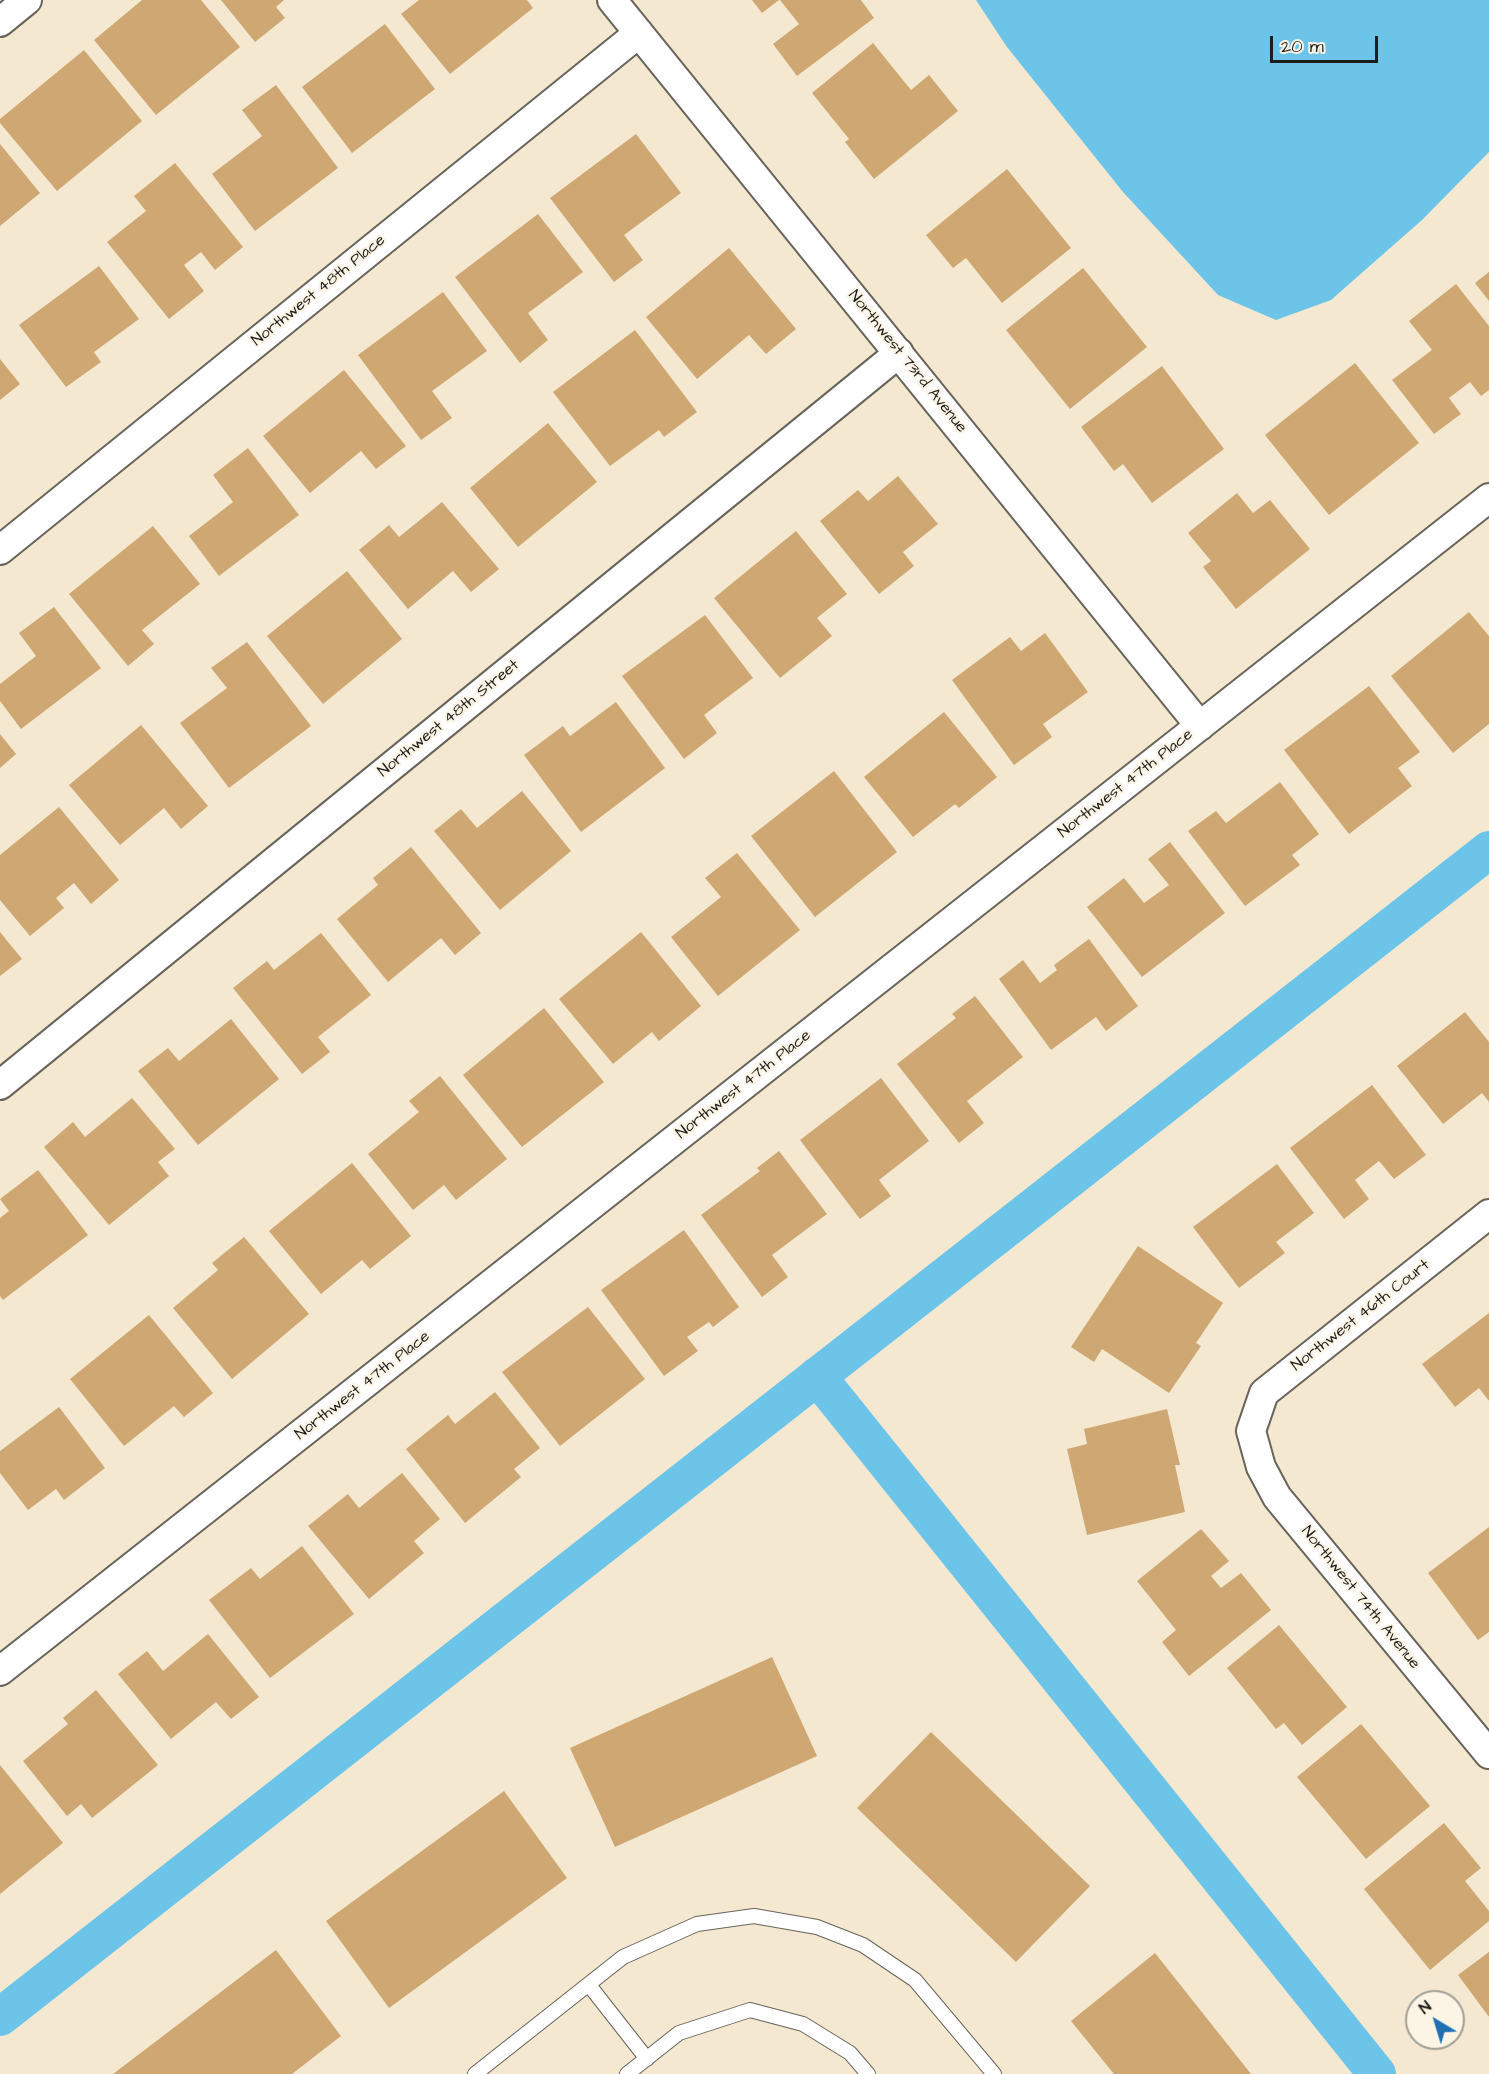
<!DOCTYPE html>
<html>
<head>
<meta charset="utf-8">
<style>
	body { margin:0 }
	#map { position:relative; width:1489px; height:2074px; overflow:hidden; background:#f4e9d0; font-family:"Architects Daughter",sans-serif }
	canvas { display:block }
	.north { position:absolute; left:1405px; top:1990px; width:60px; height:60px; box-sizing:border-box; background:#fcf5e5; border:2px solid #a29e95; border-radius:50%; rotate:322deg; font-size:16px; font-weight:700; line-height:24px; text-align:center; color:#1c1c1c }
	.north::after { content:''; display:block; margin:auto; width:21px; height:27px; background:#1f6fb2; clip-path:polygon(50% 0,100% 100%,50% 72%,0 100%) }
	.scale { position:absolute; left:1270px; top:36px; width:108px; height:27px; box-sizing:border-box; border:3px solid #1c1c1c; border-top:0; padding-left:8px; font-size:18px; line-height:21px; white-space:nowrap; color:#1c1c1c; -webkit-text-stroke:4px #fcf5e5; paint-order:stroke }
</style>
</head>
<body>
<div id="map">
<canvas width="1489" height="2074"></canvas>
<div class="north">N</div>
<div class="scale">20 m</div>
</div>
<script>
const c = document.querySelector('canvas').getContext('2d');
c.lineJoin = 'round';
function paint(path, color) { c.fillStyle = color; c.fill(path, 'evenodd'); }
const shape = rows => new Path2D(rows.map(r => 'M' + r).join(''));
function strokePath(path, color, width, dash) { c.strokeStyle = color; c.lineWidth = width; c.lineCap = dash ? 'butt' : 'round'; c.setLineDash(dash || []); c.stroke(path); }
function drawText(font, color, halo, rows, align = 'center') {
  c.font = font + ' "Architects Daughter",sans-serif'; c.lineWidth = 4.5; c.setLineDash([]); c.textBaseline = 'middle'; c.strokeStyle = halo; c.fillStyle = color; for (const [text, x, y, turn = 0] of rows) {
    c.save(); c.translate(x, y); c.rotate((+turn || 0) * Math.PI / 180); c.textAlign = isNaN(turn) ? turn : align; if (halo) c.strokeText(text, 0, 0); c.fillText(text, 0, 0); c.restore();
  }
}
paint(shape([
	[976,0,1489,0,1489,152,1422,220,1331,300,1276,320,1218,295,1123,192,1007,47]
]), '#6cc4e9');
strokePath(shape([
	[817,1376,1377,2074],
	[0,2017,1489,850]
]), '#6cc4e9', 38);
paint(shape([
	[142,0,201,0,240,47,156,115,94,40],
	[221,0,284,0,276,7,285,18,255,42],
	[419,0,527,0,533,8,450,74,401,14],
	[752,0,779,0,762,13],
	[780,0,861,0,874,18,797,76,773,44,799,24],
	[385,24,435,89,352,153,302,87],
	[873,43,911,90,929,75,958,111,874,179,845,142,849,139,812,93],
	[84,50,142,121,57,191,0,123,0,119],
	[276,85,338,168,255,231,212,174,262,136,242,110],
	[636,134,681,193,624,235,643,260,614,282,550,198],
	[0,144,40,193,0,226],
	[175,163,243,247,215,270,201,252,184,265,204,291,169,319,107,242,146,211,134,196],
	[1007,169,1071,248,1002,303,966,258,953,268,926,235],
	[538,214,583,272,528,313,548,340,520,363,455,277],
	[729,248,796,329,766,354,749,335,697,379,646,317],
	[99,266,139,319,94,352,101,362,66,387,19,325],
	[1083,268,1147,347,1070,409,1006,330],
	[1489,272,1489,301,1475,283],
	[1456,284,1489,326,1489,390,1481,396,1470,382,1449,398,1461,414,1434,434,1392,380,1432,350,1409,321],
	[443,292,487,351,432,391,452,418,421,440,358,355],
	[635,330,697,412,664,437,659,430,610,466,553,392],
	[0,359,20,384,0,400],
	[1355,363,1419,443,1329,515,1265,435],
	[1162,366,1224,449,1152,503,1123,464,1114,471,1081,427],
	[344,370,406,446,376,469,361,451,310,493,263,436],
	[548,423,597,482,518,547,470,488],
	[248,448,299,515,219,576,189,536,233,502,213,475],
	[898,476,938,524,903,552,914,566,879,594,820,521,858,490,868,501],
	[1237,493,1253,513,1270,500,1310,549,1236,609,1203,567,1211,561,1188,533],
	[442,502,499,569,471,592,453,571,408,609,359,550,389,525,399,537],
	[153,526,200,584,142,630,154,644,128,666,69,594],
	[796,531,847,594,817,618,832,636,780,678,714,598],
	[347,571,402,639,323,704,267,636],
	[54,607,101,668,21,729,0,701,0,684,36,656,19,633],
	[1469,612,1489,636,1489,724,1453,753,1391,676],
	[705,615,753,678,704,715,717,733,684,759,622,676],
	[1045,633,1088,692,1043,724,1052,737,1014,765,952,680,1010,637,1021,651],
	[247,642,311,726,229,788,180,723,227,688,211,668],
	[1369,686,1420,752,1398,768,1412,786,1349,834,1284,750],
	[616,702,665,768,581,832,524,755,563,726,570,736],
	[944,712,997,777,959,808,955,804,913,837,864,777],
	[141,725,208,806,181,829,164,808,120,845,69,785],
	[0,734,16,754,0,768],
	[834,771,897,852,815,917,751,836],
	[1280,782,1319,834,1292,855,1300,865,1245,906,1188,831,1216,811,1226,823],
	[522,791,571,851,500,910,434,831,461,809,477,828],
	[59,807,119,880,91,904,74,883,56,898,64,908,30,936,0,900,0,855],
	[1170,842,1225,913,1142,977,1087,907,1124,878,1144,903,1169,885,1148,859],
	[411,847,481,933,455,955,441,938,388,982,337,919,378,885,373,878],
	[737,853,800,930,718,996,671,937,721,897,705,878],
	[0,932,22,959,0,976],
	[641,932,701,1006,659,1041,652,1032,613,1064,559,999],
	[321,933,371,995,318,1037,330,1052,302,1074,233,988,267,961,274,970],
	[1089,939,1138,1006,1106,1031,1096,1017,1051,1050,999,979,1023,960,1040,983,1057,970,1054,965],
	[975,996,1023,1057,967,1101,984,1123,959,1143,897,1064,956,1018,952,1014],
	[544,1008,604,1082,522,1147,463,1075],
	[1465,1012,1489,1042,1489,1102,1482,1093,1443,1124,1397,1066],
	[231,1019,279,1079,198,1145,138,1071,168,1048,179,1061],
	[440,1076,507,1159,456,1200,444,1185,413,1210,368,1154,419,1112,409,1101],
	[881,1078,929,1141,879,1180,891,1196,860,1219,800,1140],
	[1372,1085,1426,1155,1394,1179,1379,1161,1355,1180,1369,1199,1344,1219,1290,1148],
	[132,1098,175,1149,158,1162,169,1176,109,1225,44,1147,73,1122,85,1137],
	[779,1151,827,1214,772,1255,788,1277,762,1297,701,1215,760,1171,757,1168],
	[352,1163,411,1236,370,1269,362,1260,321,1294,269,1231],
	[1277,1164,1314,1213,1276,1242,1285,1253,1239,1288,1193,1227],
	[38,1170,88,1235,3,1300,0,1296,0,1218,9,1211,0,1199],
	[684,1230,739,1307,713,1327,709,1322,687,1337,698,1351,664,1376,601,1290],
	[244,1237,309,1314,232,1379,173,1308,218,1270,212,1263],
	[1138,1246,1223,1303,1196,1343,1201,1346,1169,1393,1102,1349,1094,1362,1071,1347],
	[588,1307,645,1379,560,1446,502,1372],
	[1489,1313,1489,1401,1479,1388,1455,1407,1422,1364],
	[149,1315,213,1393,184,1417,174,1406,124,1446,70,1379],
	[495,1392,540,1448,514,1469,521,1477,465,1523,406,1449,448,1415,455,1424],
	[59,1407,105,1468,64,1500,56,1489,28,1510,0,1473,0,1451],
	[1167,1409,1180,1465,1175,1465,1185,1512,1087,1535,1067,1449,1087,1444,1084,1429],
	[402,1473,440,1519,414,1541,424,1553,369,1599,308,1526,348,1494,359,1508],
	[1489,1527,1489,1632,1478,1640,1428,1573],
	[1201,1529,1229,1561,1211,1576,1221,1588,1241,1573,1271,1610,1189,1676,1162,1642,1176,1630,1137,1581],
	[302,1546,354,1614,270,1678,209,1600,251,1568,260,1579],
	[1279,1625,1347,1707,1302,1745,1284,1723,1276,1729,1227,1668],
	[208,1634,259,1697,231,1719,216,1702,171,1739,118,1674,147,1651,163,1671],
	[772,1657,817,1756,615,1847,570,1748],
	[96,1690,158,1765,92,1818,81,1804,67,1816,23,1761,68,1724,63,1718],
	[1361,1724,1430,1806,1366,1859,1297,1777],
	[931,1732,1090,1886,1016,1962,857,1808],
	[0,1765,63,1843,0,1894],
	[504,1791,567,1878,389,2008,326,1921],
	[1444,1823,1481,1868,1465,1881,1489,1911,1489,1921,1430,1970,1364,1889],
	[276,1950,341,2036,292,2074,113,2074],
	[1489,1952,1489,2017,1458,1975],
	[1155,1953,1251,2074,1114,2074,1071,2021]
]), '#cea773');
const lane = shape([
	[589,1985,647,2059],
	[475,2074,623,1957,697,1924,754,1916,817,1927,863,1945,915,1980,994,2074],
	[627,2074,679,2033,750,2010,803,2024,850,2053,868,2074]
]);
const street = shape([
	[612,0,1200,726],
	[0,22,27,0],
	[0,550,639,33],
	[0,1085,899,353],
	[1489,1214,1264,1393,1251,1431,1261,1467,1277,1497,1489,1754],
	[0,1671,1489,498]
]);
strokePath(lane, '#68645b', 16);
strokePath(street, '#68645b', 32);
strokePath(lane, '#fff', 14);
strokePath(street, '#fff', 28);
drawText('16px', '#1c1c1c', '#fcf5e5', [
	["Northwest 48th Place",319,291,-39],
	["Northwest 73rd Avenue",907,362,51],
	["Northwest 48th Street",449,719,-39],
	["Northwest 47th Place",1126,784,-38],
	["Northwest 47th Place",744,1085,-38],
	["Northwest 46th Court",1361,1316,-38],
	["Northwest 47th Place",363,1386,-38],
	["Northwest 74th Avenue",1360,1598,51]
]);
</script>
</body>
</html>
